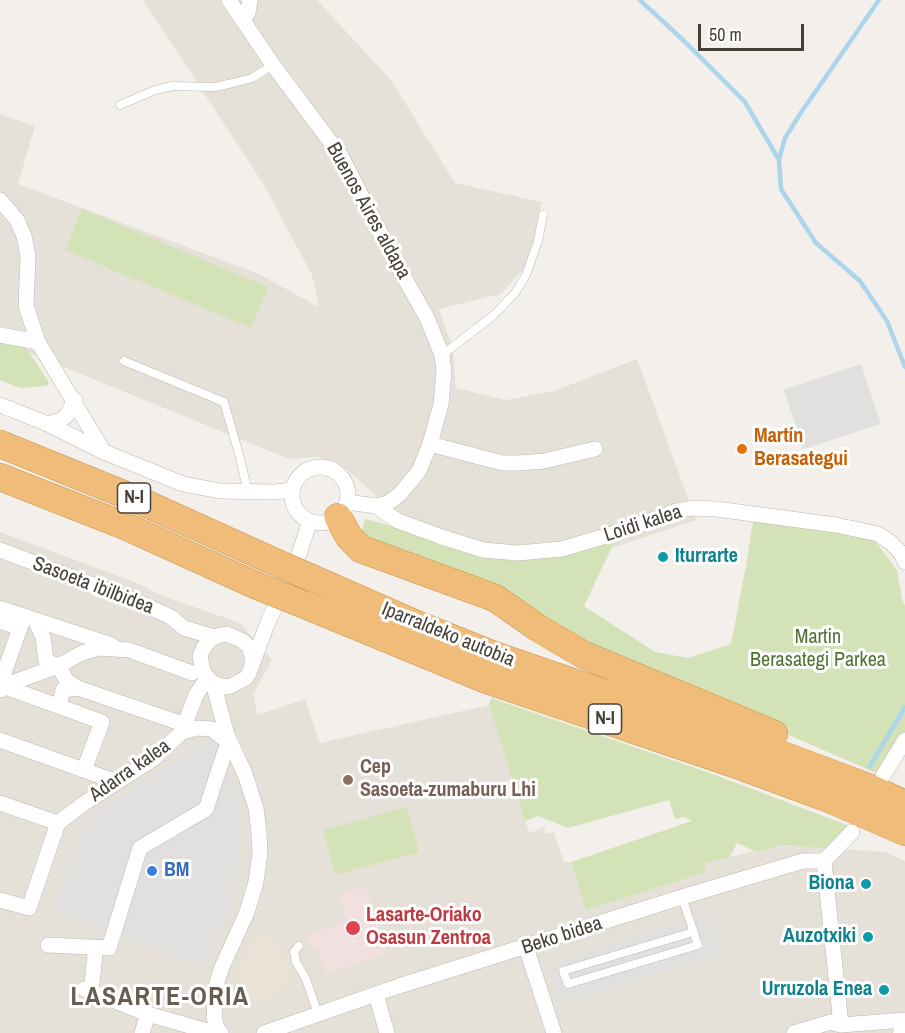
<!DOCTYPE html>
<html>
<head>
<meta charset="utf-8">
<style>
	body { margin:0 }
	#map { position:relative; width:905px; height:1033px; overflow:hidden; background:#f3efea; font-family:"Archivo Narrow",sans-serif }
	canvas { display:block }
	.scale { position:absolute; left:698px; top:24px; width:106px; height:27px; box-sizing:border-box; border:3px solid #464039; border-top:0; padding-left:8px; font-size:18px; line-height:21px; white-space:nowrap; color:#464039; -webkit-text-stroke:4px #fff; paint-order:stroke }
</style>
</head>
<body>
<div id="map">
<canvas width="905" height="1033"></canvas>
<div class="scale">50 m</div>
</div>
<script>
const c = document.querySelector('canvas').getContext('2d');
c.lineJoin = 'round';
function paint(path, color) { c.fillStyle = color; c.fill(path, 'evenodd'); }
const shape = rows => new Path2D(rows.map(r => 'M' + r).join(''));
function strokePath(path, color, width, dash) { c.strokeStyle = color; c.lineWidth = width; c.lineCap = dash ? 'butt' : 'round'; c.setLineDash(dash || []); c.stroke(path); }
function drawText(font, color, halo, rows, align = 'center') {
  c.font = font + ' "Archivo Narrow",sans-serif'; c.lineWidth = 6; c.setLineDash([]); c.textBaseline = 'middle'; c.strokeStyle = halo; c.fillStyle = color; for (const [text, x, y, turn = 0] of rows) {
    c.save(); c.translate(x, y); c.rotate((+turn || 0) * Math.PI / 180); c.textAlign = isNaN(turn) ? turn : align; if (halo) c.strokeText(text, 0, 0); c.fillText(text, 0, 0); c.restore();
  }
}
paint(shape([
	[143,0,317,0,391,80,455,183,542,202,529,263,501,294,439,309,453,349,456,388,506,400,554,391,637,359,696,520,573,561,433,546,339,463,316,457,289,459,0,341,0,114,35,126,18,184,259,274,319,307,312,275,264,185],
	[0,532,137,583,160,595,240,623,272,660,254,693,257,715,305,699,320,743,489,705,529,833,544,827,546,834,554,832,564,862,708,862,781,845,885,852,905,861,905,1033,0,1033]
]), '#e6e1d8');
paint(shape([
	[262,926,299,974,262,1004,257,999,252,1002,233,978]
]), '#eae3d5');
paint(shape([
	[365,886,387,954,326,974,317,948,312,950,307,935,347,921,338,895]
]), '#f2dfdf');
paint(shape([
	[82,209,268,287,251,328,65,250],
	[0,336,21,343,26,348,49,382,47,386,20,388,0,380],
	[365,519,474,547,543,552,608,535,612,547,584,606,655,652,688,658,731,644,746,566,753,521,872,537,897,570,903,603,905,605,905,736,883,776,568,639,361,533],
	[491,698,707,772,855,828,836,849,781,845,757,852,737,843,730,857,704,863,706,872,586,910,571,862,692,821,684,817,675,819,669,800,568,828,538,816,525,821,489,705],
	[407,807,419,852,335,875,323,830]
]), '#d3e3b7');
paint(shape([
	[861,364,881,424,803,449,784,390],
	[213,737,227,764,239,796,241,850,232,903,202,966,53,911,87,817],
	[710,912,722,953,559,1004,547,965]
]), '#e2e0de');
strokePath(shape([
	[640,0,683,40,745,102,779,160],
	[879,0,800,114,785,138,779,160,781,189,816,243,860,281,887,321,905,367],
	[870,766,905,707]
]), '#add5e9', 4.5);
const lane = shape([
	[120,105,155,90,172,86,215,87,233,83,252,78,273,65],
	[442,355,494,315,515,293,526,275,538,241,543,215],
	[124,361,224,402,239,454,248,492],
	[682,897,698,945,568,984,563,971,693,932],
	[299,946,294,951,296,962,306,979,318,1014]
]);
const street = shape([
	[229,0,273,65,341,156,391,254,427,318,442,355,444,372,441,404,430,444,419,471,400,494,388,503,376,506,347,502],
	[243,20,248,13,250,0],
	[0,200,17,220,24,236,28,256,26,306,38,342,104,452],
	[0,335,38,342],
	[0,405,48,424,104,452,183,484,220,491,274,492,292,490],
	[48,424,61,420,67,415,75,400],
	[430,444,483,458,503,463,519,463,544,461,595,449],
	'292 495a28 28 0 1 1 56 0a28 28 0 1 1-56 0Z',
	[376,506,398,521,442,537,483,550,518,553,562,549,629,529,676,511,692,508,716,509,836,525,878,534,890,542,901,553,905,562],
	[0,550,138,602,171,617,184,628,214,637],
	[0,608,112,645],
	[0,621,20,628],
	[36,622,43,637,46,661,58,666],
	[252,664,252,655,249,647,243,641,227,634,217,636,210,640,204,647,200,656,203,672,213,683,225,687,231,686,246,678,249,673,268,622,298,557,310,521],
	[213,683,227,735,245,774,256,808,259,833,260,853,256,882,247,912,222,967,217,982,214,1017,217,1028,221,1033],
	[0,684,24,617],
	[0,685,102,722,84,770],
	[78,688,67,681,58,666,82,653,98,648,129,650,192,673],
	[1,690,3,686,58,666],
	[59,706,63,690,78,688,177,722],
	[182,732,197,728,212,729,230,744],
	[0,740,117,782],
	[883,776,905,740],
	[0,803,58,823,29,908,0,900],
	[58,823,83,804,153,759,182,732,196,695,207,678],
	[824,861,841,1025],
	[48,945,109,948,140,848,206,809,225,751],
	[526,947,554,1033],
	[84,989,148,1014,214,1033],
	[91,992,95,955,94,947],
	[376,994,387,1033],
	[142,1033,148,1014],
	[264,1033,399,986,682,897,803,861,824,861,852,832],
	[794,1033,831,1022,841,1025,905,1020],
	[900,1033,905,1033]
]);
const highway = shape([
	[0,444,138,500,266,558],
	[0,477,125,526,255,585],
	[338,517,349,537,361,549,495,598,538,628,584,655,774,734],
	[314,579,414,623,494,655,753,744,868,787,905,804],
	[305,605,487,680,743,767,827,798,905,832]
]);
strokePath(lane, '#beb6ad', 9);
strokePath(street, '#beb6ad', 16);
strokePath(highway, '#cd914a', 28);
strokePath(lane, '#fff', 8);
strokePath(street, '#fff', 15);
strokePath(highway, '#efbd79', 27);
const highwayBridge = shape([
	[266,558,314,579],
	[255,585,305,605]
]);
strokePath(highwayBridge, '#cd914a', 28, []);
strokePath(highwayBridge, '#efbd79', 27);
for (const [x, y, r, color] of [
	[742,449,6,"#e8710a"],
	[663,557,6,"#0f9aa8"],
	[348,780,6,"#8d6e63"],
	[152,871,6,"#3f7fe0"],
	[866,884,6,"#0f9aa8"],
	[353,928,8,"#e0444e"],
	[868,937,6,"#0f9aa8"],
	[884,990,6,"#0f9aa8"]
]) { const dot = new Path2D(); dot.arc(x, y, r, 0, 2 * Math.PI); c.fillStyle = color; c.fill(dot); strokePath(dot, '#fff', 2); }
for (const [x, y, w] of [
	[134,498,33],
	[605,719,33]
]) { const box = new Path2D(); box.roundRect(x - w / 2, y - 15, w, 30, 4.5); c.fillStyle = '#fff'; c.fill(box); strokePath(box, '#464039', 1.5); }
drawText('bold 18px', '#464039', null, [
	["N-I",134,498],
	["N-I",605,719]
]);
drawText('20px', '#464039', '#fff', [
	["Buenos Aires aldapa",368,211,61],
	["Loidi kalea",643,524,-18],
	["Sasoeta ibilbidea",93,586,21],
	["Iparraldeko autobia",448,635,22],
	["Adarra kalea",130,771,-35],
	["Beko bidea",562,936,-18]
]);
drawText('bold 20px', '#c56008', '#fff', [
	["Martín",754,437],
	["Berasategui",754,460]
], 'left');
drawText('bold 20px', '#0d838f', '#fff', [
	["Iturrarte",675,557,"left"],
	["Biona",854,884],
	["Auzotxiki",856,937],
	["Urruzola Enea",872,990]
], 'right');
drawText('20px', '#4f7232', '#fff', [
	["Martin",818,638],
	["Berasategi Parkea",818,661]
]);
drawText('bold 20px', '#785e54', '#fff', [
	["Cep",360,768],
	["Sasoeta-zumaburu Lhi",360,791]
], 'left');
drawText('bold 20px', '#366cbe', '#fff', [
	["BM",164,871]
], 'left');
drawText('bold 20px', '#be3a42', '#fff', [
	["Lasarte-Oriako",366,916],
	["Osasun Zentroa",366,939]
], 'left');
c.letterSpacing = '1.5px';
drawText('bold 26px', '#685d51', '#fff', [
	["LASARTE-ORIA",160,998]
]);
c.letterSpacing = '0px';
</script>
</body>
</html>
